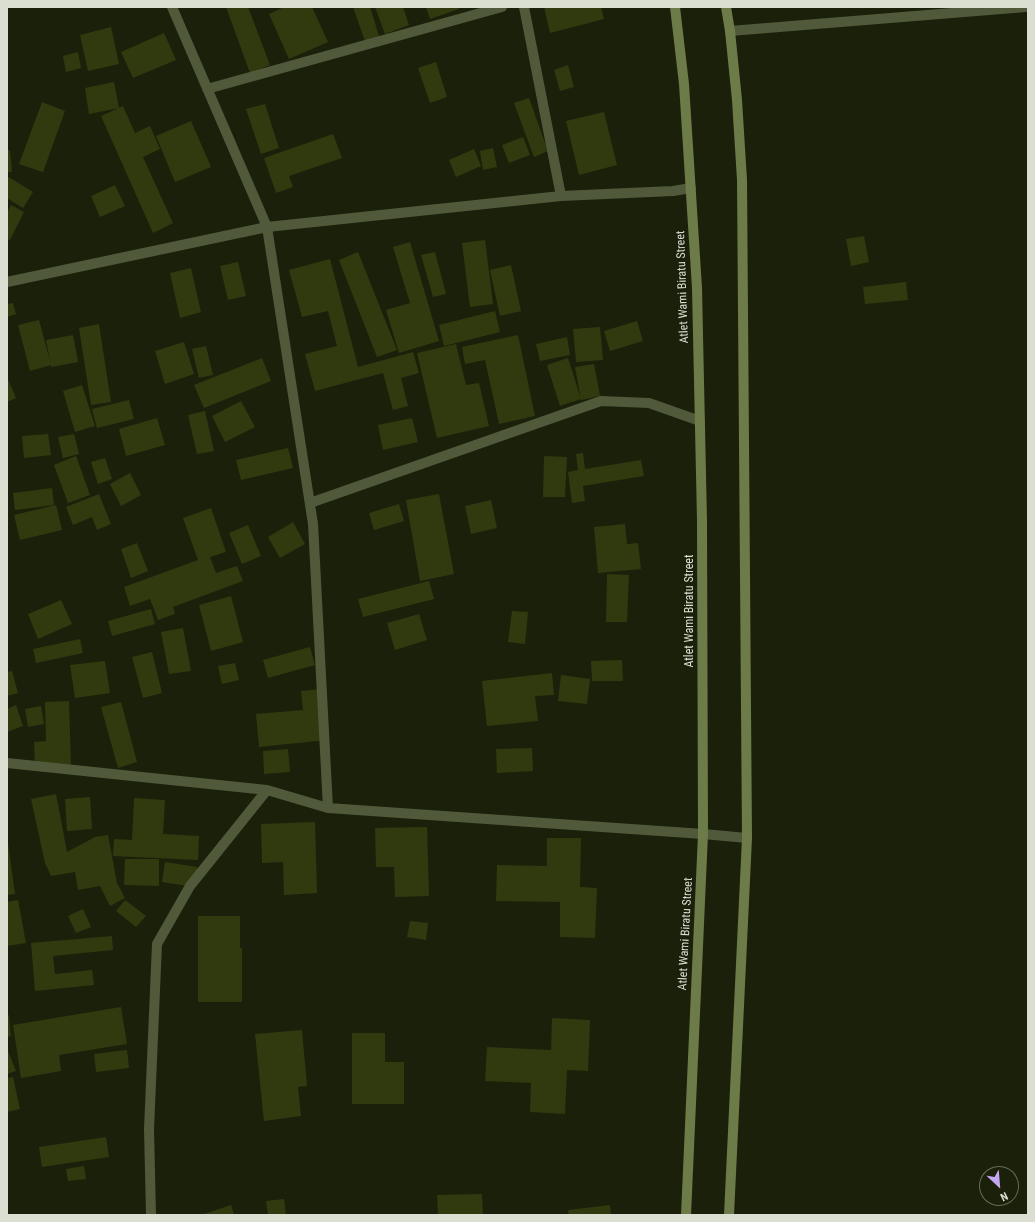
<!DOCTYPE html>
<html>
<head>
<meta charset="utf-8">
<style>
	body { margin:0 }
	#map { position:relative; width:1035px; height:1222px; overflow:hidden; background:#1b200b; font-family:"Roboto Condensed",sans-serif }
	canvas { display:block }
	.frame { position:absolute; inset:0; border:8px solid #dbdfd2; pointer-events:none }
	.north { position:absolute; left:979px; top:1166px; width:40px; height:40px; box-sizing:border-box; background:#1b200b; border:1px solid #686c5b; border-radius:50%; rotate:154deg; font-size:11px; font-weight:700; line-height:16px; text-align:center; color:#dbdfd2 }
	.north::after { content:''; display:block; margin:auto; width:14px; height:18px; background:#c4a7f1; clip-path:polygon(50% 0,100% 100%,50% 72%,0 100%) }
</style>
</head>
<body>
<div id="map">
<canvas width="1035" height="1222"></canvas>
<div class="frame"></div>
<div class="north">N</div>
</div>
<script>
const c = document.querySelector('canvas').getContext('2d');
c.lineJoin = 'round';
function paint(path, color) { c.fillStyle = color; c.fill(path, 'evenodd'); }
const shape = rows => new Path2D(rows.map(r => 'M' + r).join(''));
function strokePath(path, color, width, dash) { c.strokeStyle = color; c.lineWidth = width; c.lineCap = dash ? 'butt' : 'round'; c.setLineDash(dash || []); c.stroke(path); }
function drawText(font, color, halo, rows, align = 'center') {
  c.font = font + ' "Roboto Condensed",sans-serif'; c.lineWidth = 3; c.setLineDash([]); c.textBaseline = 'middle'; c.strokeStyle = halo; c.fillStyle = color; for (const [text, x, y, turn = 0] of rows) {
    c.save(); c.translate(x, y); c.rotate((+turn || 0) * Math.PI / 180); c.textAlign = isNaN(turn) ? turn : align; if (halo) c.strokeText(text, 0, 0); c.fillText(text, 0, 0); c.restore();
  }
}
paint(shape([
	[226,7,248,7,270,65,250,73],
	[284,7,312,7,328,42,289,59,269,14],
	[353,7,370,7,379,36,365,41],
	[375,7,403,7,409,25,385,34],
	[426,7,458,7,459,9,430,19],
	[544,7,601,7,604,19,550,33],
	[111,27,119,64,88,71,80,35],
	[164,33,176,60,133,78,121,52],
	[78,52,81,68,66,72,63,56],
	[436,62,447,97,430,103,418,68],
	[568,65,574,87,560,91,554,70],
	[114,82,119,108,89,114,85,88],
	[529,98,548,151,534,157,514,103],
	[42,102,65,111,43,172,19,164],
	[265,104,279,148,261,154,246,109],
	[123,106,135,133,150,126,160,149,143,157,173,223,153,233,101,116],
	[604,112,617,165,579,175,566,121],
	[191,121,211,167,175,182,156,136],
	[333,134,342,158,289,176,293,187,276,193,264,158],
	[523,137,530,155,509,163,502,145],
	[493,148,497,167,483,170,480,151],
	[474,149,481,166,456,177,449,160],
	[7,150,10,150,12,172,7,172],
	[7,176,33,192,23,208,7,198],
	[115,185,125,206,100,217,91,196],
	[11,205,24,212,10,240,7,239,7,213],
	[864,236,869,262,851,266,846,239],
	[485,240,493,304,470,307,462,243],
	[410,242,439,341,399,353,386,310,410,303,393,247],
	[358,252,397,350,377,357,339,260],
	[435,252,446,294,433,297,421,255],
	[330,259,358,367,413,352,419,373,401,378,408,406,393,410,383,373,315,391,305,354,337,346,328,311,302,317,289,270],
	[238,262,246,296,228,300,220,266],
	[511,265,521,311,500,316,490,270],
	[191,268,201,312,180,318,170,273],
	[906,282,908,300,865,304,863,287],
	[13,303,16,314,7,317,7,304],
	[495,311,500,332,444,346,439,325],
	[39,320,51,365,30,371,18,325],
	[637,321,643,341,610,351,604,331],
	[99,324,111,402,91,405,79,328],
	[600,327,603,360,576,362,573,329],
	[73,335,78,362,51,367,46,340],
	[518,335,535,416,499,424,485,360,465,364,462,347],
	[567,337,570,355,540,361,536,344],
	[184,342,194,374,165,384,155,351],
	[456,344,466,385,479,383,489,426,437,438,417,353],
	[206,346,213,375,199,378,192,349],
	[262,358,271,381,204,408,194,385],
	[568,358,581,399,560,406,547,365],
	[594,364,600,396,581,400,575,367],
	[7,377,16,398,7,402],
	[82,385,95,426,75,432,63,391],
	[129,400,134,419,97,428,92,409],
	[241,401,255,427,225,442,212,416],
	[205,411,214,451,197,454,188,415],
	[157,418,165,445,126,456,119,429],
	[412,418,418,442,383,450,378,425],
	[48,434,51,455,24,458,22,436],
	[74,434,79,454,63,458,58,437],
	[288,448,293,468,241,480,236,460],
	[583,453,585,469,641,460,644,476,583,486,585,501,572,503,568,472,578,470,576,454],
	[76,456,90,495,68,503,54,465],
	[544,456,567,457,565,497,543,497],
	[105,458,112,479,98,484,91,462],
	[130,473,141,495,121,506,110,484],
	[52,488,54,505,15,510,13,493],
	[99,494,111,524,97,530,92,517,73,525,66,507],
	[439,494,454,574,420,581,406,500],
	[491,500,497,528,471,534,465,506],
	[399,504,404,521,374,530,369,513],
	[56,505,62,530,20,540,14,515],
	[211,508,226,552,210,557,216,573,237,566,243,581,173,607,175,614,158,620,150,599,130,606,124,587,198,560,183,518],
	[293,522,305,544,280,558,268,537],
	[625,524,627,544,638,543,641,569,598,573,594,527],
	[248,525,261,556,242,564,229,533],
	[137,543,148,571,131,578,121,549],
	[607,574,629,575,627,622,606,622],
	[429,581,434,599,363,617,358,599],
	[231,596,243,642,211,651,199,605],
	[61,600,72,624,38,639,28,614],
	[151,609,155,624,112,636,108,621],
	[512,611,528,612,525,644,508,642],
	[419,614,427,640,395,650,387,623],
	[183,628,191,671,169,674,161,632],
	[80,639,83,653,36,663,33,649],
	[310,647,315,665,268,678,263,660],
	[152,652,162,693,143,698,132,657],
	[622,660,623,681,592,681,591,661],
	[105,661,110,693,75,698,70,665],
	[235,663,239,680,222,684,218,666],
	[12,671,18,693,7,696,7,672],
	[552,673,554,695,535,696,538,721,487,726,482,681],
	[561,675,590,679,587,704,558,701],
	[322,689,327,740,259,747,256,714,303,710,301,691],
	[69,701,71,765,35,766,34,742,46,741,45,702],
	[121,702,137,762,118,768,101,707],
	[16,705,23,726,7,732,7,709],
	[41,706,44,724,28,727,25,709],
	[532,748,533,771,497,773,496,749],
	[288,749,290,772,264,774,263,751],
	[56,794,67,852,95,837,108,835,117,883,125,898,110,906,100,886,78,890,75,872,51,876,45,863,31,799],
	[90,797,92,829,67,831,65,799],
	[134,798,165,800,163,834,199,836,198,860,113,856,114,839,132,840],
	[315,822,317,893,284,895,283,862,262,863,261,824],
	[427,827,429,896,395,897,394,867,376,867,375,828],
	[7,836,15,894,7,895],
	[547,838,581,838,580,887,597,888,595,938,560,937,560,902,496,901,497,865,547,866],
	[125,859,159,859,159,886,124,885],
	[165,862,197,867,194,887,162,882],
	[18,900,26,943,7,946,7,902],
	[125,900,146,916,136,927,116,911],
	[83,909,91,927,76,933,68,916],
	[198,916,240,916,240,948,242,948,242,1002,198,1002],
	[410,921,428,923,426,940,407,937],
	[112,936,113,950,53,956,55,974,92,970,94,985,35,991,31,943],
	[121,1007,127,1044,59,1055,61,1071,21,1078,13,1025],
	[9,1015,11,1036,7,1037,7,1016],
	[552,1018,590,1020,588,1071,567,1070,565,1114,530,1112,531,1083,485,1081,487,1047,551,1050],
	[302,1030,307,1086,298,1087,301,1116,264,1121,255,1034],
	[352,1033,385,1033,385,1062,404,1062,404,1104,352,1104],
	[7,1048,16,1071,7,1074],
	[127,1050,129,1068,96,1072,94,1054],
	[13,1077,20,1109,7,1112,7,1078],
	[106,1137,109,1157,42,1167,39,1147],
	[84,1166,86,1179,68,1181,66,1169],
	[482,1194,483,1215,438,1215,437,1195],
	[284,1199,286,1215,268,1215,266,1201],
	[231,1205,234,1215,201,1215],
	[610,1205,611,1215,569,1215,568,1210]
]), '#303a0e');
strokePath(shape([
	[172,7,267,227,313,524,328,808],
	[524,7,561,196],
	[730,31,1026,7],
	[207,89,502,7],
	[7,282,267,227,561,196,673,191,691,188],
	[310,503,601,401,649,403,700,421],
	[7,763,267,790,328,808,703,834,747,838],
	[151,1215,149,1129,157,944,190,886,267,790]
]), '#505a3a', 10);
strokePath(shape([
	[675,7,684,84,697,288,702,521,703,834,686,1215],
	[726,7,730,31,737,100,742,180,747,838,729,1215]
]), '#6d7b48', 10);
drawText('12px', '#dbdfd2', '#1b200b', [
	["Atlet Wami Biratu Street",683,287,-92],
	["Atlet Wami Biratu Street",690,611,-90],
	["Atlet Wami Biratu Street",686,934,-87]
]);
</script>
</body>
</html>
